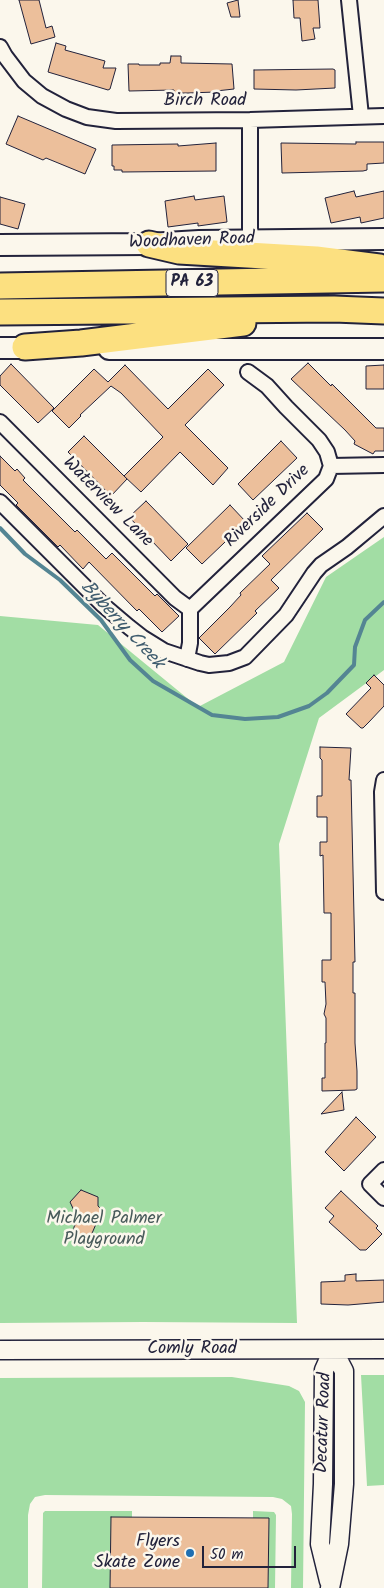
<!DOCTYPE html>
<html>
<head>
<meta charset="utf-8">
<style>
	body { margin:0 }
	#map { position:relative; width:384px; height:1588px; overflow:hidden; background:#fbf7ec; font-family:Kalam,sans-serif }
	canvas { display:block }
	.scale { position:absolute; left:202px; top:1546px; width:94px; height:22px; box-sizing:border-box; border:2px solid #22223b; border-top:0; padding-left:6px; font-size:15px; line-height:18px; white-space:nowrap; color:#22223b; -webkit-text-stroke:4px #fbf7ec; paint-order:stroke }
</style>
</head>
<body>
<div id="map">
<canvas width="384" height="1588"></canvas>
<div class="scale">50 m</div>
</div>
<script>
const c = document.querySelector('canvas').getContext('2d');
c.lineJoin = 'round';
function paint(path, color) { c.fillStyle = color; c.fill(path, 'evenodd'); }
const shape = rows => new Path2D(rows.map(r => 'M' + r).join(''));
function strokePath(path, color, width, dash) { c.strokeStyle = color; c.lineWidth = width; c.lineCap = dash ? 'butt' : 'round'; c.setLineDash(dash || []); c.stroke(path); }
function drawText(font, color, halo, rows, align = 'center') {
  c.font = font + ' Kalam,sans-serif'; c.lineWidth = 5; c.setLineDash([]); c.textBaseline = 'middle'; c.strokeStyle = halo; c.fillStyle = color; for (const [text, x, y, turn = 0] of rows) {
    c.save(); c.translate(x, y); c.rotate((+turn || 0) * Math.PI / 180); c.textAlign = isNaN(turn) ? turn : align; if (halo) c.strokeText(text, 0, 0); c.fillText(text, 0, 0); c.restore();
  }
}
paint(shape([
	[384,537,384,670,319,718,279,844,297,1323,143,1322,0,1323,0,616,98,625,198,707,284,662,326,577],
	[361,1375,384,1375,384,1485,367,1486],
	[232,1377,289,1386,299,1391,305,1402,303,1588,291,1588,292,1514,291,1506,282,1499,273,1497,45,1495,35,1497,30,1504,28,1515,28,1588,0,1588,0,1378],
	[45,1511,132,1511,132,1517,110,1588,42,1588,43,1513],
	[253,1511,274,1512,276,1515,275,1588,268,1588,269,1519,253,1518]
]), '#a2dda4');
strokePath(shape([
	[0,528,25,554,60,580,101,620,130,660,153,681,212,715,245,719,278,717,309,706,327,693,354,665,355,647,365,620,384,602]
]), '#548593', 4);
const building = shape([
	[19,0,39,0,46,28,52,26,55,37,31,44,19,0],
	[238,0,240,17,231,17,227,3,238,0],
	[293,0,318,0,320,28,313,28,315,39,302,41,300,18,294,18,293,0],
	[56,43,66,46,65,50,105,61,103,68,116,68,110,89,108,90,48,72,56,43],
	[171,56,181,56,181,63,232,64,234,89,216,91,216,92,188,93,174,93,174,90,129,91,128,64,139,64,139,65,160,65,160,63,170,63,171,56],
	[254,70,333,69,335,70,335,88,296,90,254,89,254,70],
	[18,116,96,149,85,174,46,158,43,160,6,144,18,116],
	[356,142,384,142,384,163,367,164,367,170,363,171,282,173,281,143,356,144,356,142],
	[216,143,216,171,122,172,122,170,114,170,114,166,112,166,112,145,178,144,178,146,216,143],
	[354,191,356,197,384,191,384,218,361,223,360,217,331,223,325,198,354,191],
	[194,196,195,200,224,196,227,222,198,226,198,223,168,227,165,201,194,196],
	[0,197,25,204,18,229,0,224,0,197],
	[308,363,331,386,332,384,376,428,384,428,384,451,375,451,373,454,354,444,355,441,345,430,291,379,308,363],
	[11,364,54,408,38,423,0,385,0,376,11,364],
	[125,365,168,409,208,369,224,385,185,425,228,468,213,485,180,452,141,492,124,476,163,437,121,393,111,386,80,415,81,416,69,428,52,411,94,369,108,382,125,365],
	[384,365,384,389,366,389,366,366,384,365],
	[84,436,127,479,111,496,68,452,84,436],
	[281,441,297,458,253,500,238,484,281,441],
	[0,456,15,471,17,469,25,478,23,480,75,532,77,530,106,559,112,553,155,596,157,594,179,616,162,632,139,609,137,611,89,562,83,569,60,545,58,547,16,505,18,503,0,485,0,456],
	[146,501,188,544,171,561,129,517,146,501],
	[230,505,246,522,202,564,186,548,230,505],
	[307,513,323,529,271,580,279,588,255,611,257,613,215,654,199,638,230,607,241,595,240,593,270,564,262,556,307,513],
	[374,675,384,685,384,706,369,722,363,728,361,728,346,714,371,688,366,683,374,675],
	[320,747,351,748,349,780,351,780,355,962,353,962,353,993,355,993,355,1043,357,1071,357,1089,355,1090,322,1091,322,1078,325,1078,325,1043,326,1043,326,1018,324,1014,326,1004,325,982,322,982,322,960,331,960,331,913,324,913,323,855,320,856,320,842,327,842,327,817,317,817,317,796,322,796,322,760,320,758,320,747],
	[342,1092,344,1110,321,1114,342,1092],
	[356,1117,376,1137,344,1171,325,1152,356,1117],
	[81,1190,98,1197,98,1206,102,1210,90,1238,80,1241,73,1238,74,1227,78,1219,70,1202,81,1190],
	[341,1191,378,1226,376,1228,382,1234,366,1250,360,1250,329,1222,334,1216,325,1208,341,1191],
	[356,1274,356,1281,384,1280,384,1302,348,1305,321,1304,321,1282,345,1281,345,1275,356,1274],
	[111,1517,269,1518,268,1588,110,1588,111,1517]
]);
paint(building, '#ecbf9b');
strokePath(building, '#22223b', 1);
const minor = shape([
	[349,0,361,116],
	[0,47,5,56,24,81,42,96,66,109,87,117,116,121,250,120,384,116],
	[250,240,250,120],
	[248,372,267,386,286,407,319,440,327,452,331,466],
	[0,422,175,598,190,609],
	[0,502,103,605,129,627,143,638,164,651,200,663,209,665,229,663,245,657,286,615,314,573,321,565,347,547,384,516],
	[190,609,326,479,331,466,384,465],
	[187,659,190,643,190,609],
	[384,780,382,792,384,892],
	[384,1170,370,1184,384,1198]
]);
const tertiary = shape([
	[0,1350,384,1349],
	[329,1581,320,1544,323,1484,324,1370,333,1350],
	[330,1588,339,1544,344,1484,344,1371,333,1350]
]);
const secondary = shape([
	[0,245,149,244,199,241,384,239],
	[0,348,40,348],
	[109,349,384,349]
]);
const motorway = shape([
	[149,244,179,251,316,259,379,267],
	[0,286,384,279],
	[0,312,334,309,384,311],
	[25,347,81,343,243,323]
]);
strokePath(minor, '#22223b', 18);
strokePath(tertiary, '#22223b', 21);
strokePath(secondary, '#22223b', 24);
strokePath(motorway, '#22223b', 29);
strokePath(minor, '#fbf7ec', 14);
strokePath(tertiary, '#fbf7ec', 18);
strokePath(secondary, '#fbf7ec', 20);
strokePath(motorway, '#fce080', 25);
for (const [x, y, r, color] of [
	[190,1553,5,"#1f6fb2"]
]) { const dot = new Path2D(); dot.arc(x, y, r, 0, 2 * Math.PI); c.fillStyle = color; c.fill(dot); strokePath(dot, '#fbf7ec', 2); }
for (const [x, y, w] of [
	[192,283,52]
]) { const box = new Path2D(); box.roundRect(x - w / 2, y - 13.5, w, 27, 4); c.fillStyle = '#fbf7ec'; c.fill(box); strokePath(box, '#22223b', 1); }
drawText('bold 16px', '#22223b', null, [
	["PA 63",192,283]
]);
drawText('18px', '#22223b', '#fbf7ec', [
	["Birch Road",205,102],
	["Woodhaven Road",192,242,-2],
	["Waterview Lane",107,503,45],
	["Riverside Drive",268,507,-44],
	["Comly Road",192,1350],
	["Decatur Road",325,1423,-88]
]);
drawText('18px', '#485a5a', '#fbf7ec', [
	["Michael Palmer",104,1220],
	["Playground",104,1241]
]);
drawText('18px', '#22223b', '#fbf7ec', [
	["Flyers",180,1543],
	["Skate Zone",180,1564]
], 'right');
drawText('italic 19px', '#3f5c6e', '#fbf7ec', [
	["Byberry Creek",121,626,47]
]);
</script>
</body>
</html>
